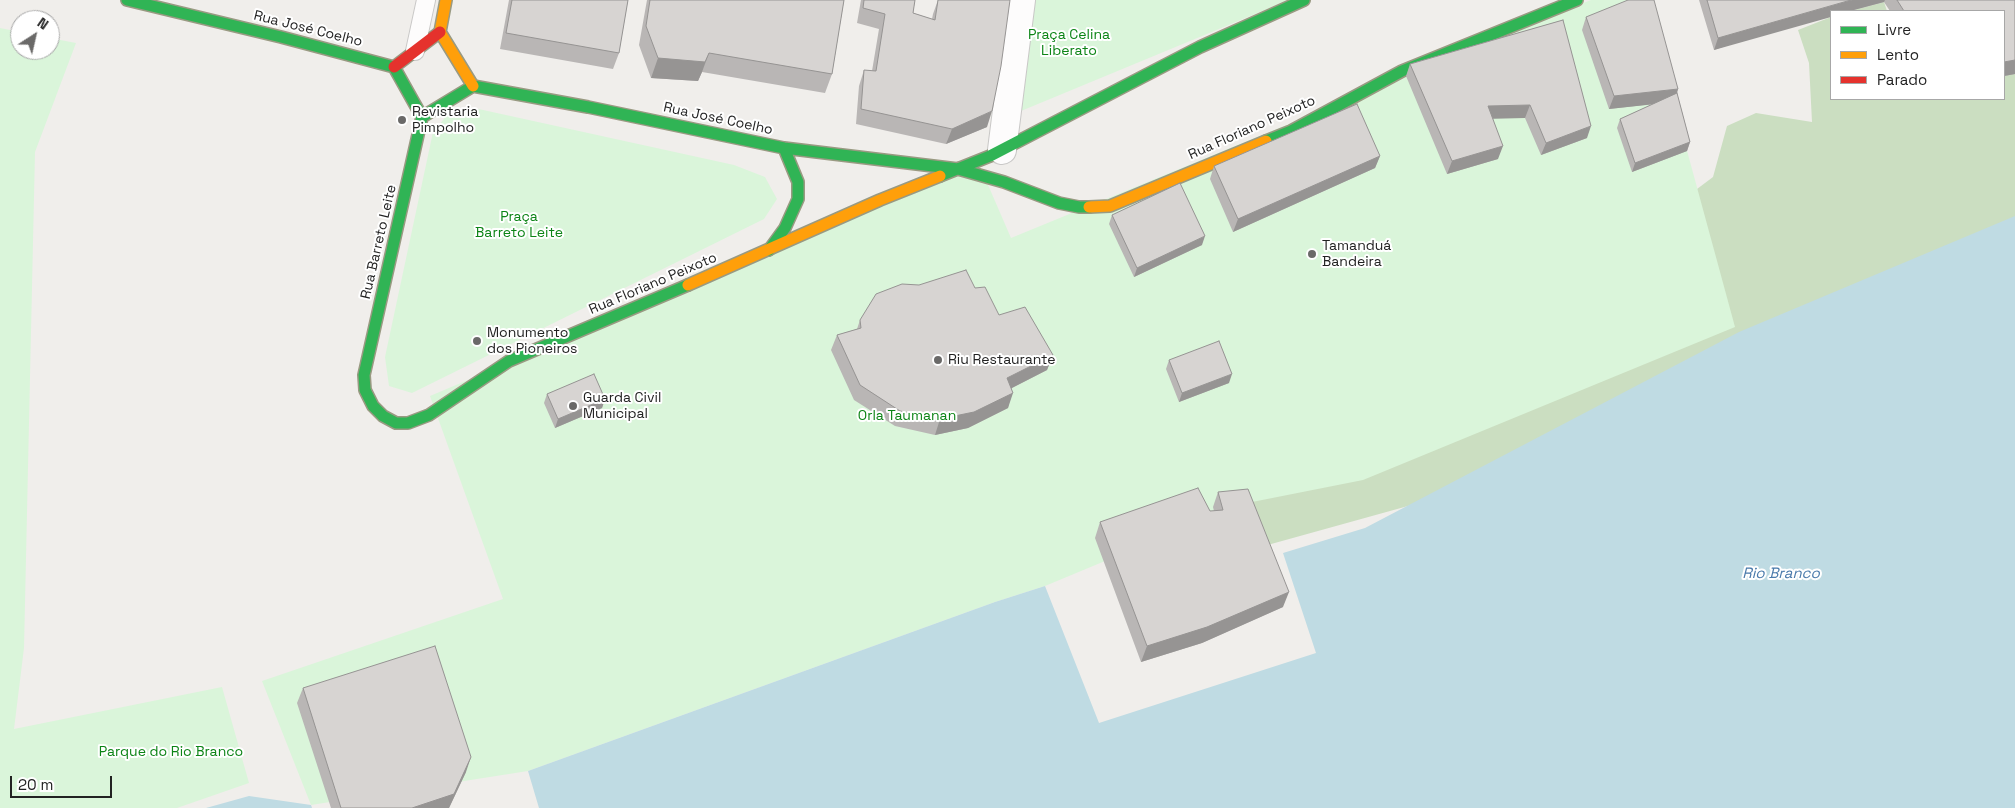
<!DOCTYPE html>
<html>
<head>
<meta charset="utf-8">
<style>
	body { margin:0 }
	#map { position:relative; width:2015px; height:808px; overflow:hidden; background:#f0eeeb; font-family:"Space Grotesk",sans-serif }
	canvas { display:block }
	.legend { position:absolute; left:1830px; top:10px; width:175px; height:90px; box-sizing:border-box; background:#fff; border:1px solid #a7a7a7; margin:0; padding:6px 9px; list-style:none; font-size:15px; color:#222 }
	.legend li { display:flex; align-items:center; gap:10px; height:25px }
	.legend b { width:25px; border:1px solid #a7a7a7 }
	.north { position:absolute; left:10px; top:10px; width:50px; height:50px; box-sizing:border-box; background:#fff; border:1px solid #a7a7a7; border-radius:50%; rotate:35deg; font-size:14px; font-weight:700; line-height:20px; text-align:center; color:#222 }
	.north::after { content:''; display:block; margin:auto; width:18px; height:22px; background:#6a6968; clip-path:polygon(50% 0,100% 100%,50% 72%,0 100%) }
	.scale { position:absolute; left:10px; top:776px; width:102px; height:22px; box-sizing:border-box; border:2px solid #222; border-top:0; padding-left:6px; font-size:15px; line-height:18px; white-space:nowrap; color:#222; -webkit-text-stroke:4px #fff; paint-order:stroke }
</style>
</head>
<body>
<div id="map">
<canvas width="2015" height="808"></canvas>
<ul class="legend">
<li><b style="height:6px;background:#30b455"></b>Livre</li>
<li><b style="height:6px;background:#ff9f0a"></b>Lento</li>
<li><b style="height:6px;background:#e5322d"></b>Parado</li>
</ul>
<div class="north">N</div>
<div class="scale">20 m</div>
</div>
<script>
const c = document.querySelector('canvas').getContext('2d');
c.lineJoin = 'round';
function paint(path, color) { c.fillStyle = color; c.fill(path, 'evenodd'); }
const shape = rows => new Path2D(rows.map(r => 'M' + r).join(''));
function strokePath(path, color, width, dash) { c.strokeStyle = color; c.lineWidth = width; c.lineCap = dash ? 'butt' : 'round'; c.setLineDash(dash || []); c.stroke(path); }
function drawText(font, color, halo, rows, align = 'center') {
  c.font = font + ' "Space Grotesk",sans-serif'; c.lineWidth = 4; c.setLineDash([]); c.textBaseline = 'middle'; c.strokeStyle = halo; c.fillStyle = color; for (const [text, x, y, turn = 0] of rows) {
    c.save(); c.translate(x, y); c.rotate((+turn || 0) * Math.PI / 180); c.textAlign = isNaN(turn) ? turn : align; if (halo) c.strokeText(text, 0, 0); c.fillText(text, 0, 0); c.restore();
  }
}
paint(shape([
	[1884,2,1887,11,1850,11],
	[1831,17,1831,99,2004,99,2004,55,2015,55,2015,242,1606,451,1264,546,596,494,1657,219,1713,177,1727,126,1756,113,1812,122,1809,63,1798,30]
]), '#cbdec1');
paint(shape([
	[1027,0,1289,0,1021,111],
	[1591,0,1646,0,1735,327,1363,480,1242,504,1045,586,995,602,528,771,311,805,262,681,503,599,430,396,979,164,1011,238],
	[0,28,20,32,20,50,50,50,50,38,76,43,35,152,24,648,14,729,222,687,249,783,177,808,0,808],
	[474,108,734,165,765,177,777,199,764,219,412,393,389,386,385,357,433,132,448,114]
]), '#daf5da');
paint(shape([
	[2015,216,2015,808,539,808,528,771,995,602,1045,586,1099,723,1316,653,1283,553,1365,528,1739,332],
	[249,796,311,805,312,808,206,808]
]), '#bfdbe3');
const lane = shape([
	[415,51,426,0]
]);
const street = shape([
	[1002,150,1021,0]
]);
const fast = shape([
	[127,0,281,37,394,67],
	[394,67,422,117],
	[473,86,588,107,784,148,958,169,1004,182,1059,203,1079,207,1089,207],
	[422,117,364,375,365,390,373,406,383,416,396,423,408,423,429,415,509,361,688,285],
	[422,117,473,86],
	[1266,141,1291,131,1402,71,1577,0],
	[940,176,990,156,1200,47,1304,0],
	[769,250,785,228,798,199,798,182,784,148]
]);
const slow = shape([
	[440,32,473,86],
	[440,32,446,0],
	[1089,207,1110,206,1266,141],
	[688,285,880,200,940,176]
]);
const jam = shape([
	[394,67,440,32]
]);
strokePath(lane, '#c9c8c7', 20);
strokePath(street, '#c9c8c7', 30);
strokePath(fast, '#999a82', 14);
strokePath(slow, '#999a82', 14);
strokePath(jam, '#999a82', 14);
strokePath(lane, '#fdfcfc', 18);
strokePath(street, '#fdfcfc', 28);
strokePath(fast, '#30b455', 11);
strokePath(slow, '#ff9f0a', 11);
strokePath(jam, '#e5322d', 11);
paint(shape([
	[509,0,628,0,619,53,613,69,500,49],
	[647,0,844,0,832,74,825,93,702,72,698,81,651,78,639,45],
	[861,0,915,0,913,13,932,19,933,14,938,0,987,127,946,144,856,124,859,86,864,70,872,71,879,29,857,23],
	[1699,0,2015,0,2015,74,2004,76,2004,11,1890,11,1884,2,1850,11,1831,11,1714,50],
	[1586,17,1678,89,1677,93,1690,142,1687,151,1632,172,1617,128,1620,119,1653,104,1609,109,1582,30],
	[1563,20,1587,138,1541,155,1525,118,1493,118,1498,159,1447,174,1406,76,1410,64],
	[1380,156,1375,168,1233,232,1210,179,1214,166],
	[1112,215,1202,245,1134,277,1109,224],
	[919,285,975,288,999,315,1053,355,1047,370,1012,388,1008,408,968,428,935,435,895,426,854,400,831,350,837,335,857,329,860,320],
	[1169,360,1229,383,1179,402,1166,369],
	[547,394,605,399,602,408,555,428,544,403],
	[1218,492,1283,607,1202,643,1141,662,1095,538,1100,522,1214,511,1213,507],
	[303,688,466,772,449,808,331,808,297,703]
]), '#b9b6b5');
paint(shape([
	[1852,0,1885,0,1884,2,1850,11,1847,11],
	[1852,0,1847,11,1831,11,1831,17,1714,50,1718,38],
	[709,53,702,72,698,81,651,78,658,58],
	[2015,60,2015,74,2004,76,2004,62],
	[1678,89,1674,102,1609,109,1614,96],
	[1530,105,1525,118,1484,119,1488,106],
	[992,111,987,127,946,144,952,129],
	[1591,126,1587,138,1541,155,1546,143],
	[1690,142,1687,151,1632,172,1635,163],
	[1503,146,1498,159,1447,174,1452,161],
	[1380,156,1375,168,1233,232,1238,219],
	[1205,236,1202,245,1134,277,1137,268],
	[1053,355,1047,370,1002,393,1007,378],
	[1232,374,1229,383,1179,402,1182,393],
	[1013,393,1008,408,968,428,935,435,940,419],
	[605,399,602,408,555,428,558,419],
	[1289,592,1283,607,1202,643,1141,662,1147,646],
	[471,757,466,772,449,808,412,808]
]), '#969493');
const building = shape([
	[512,0,628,0,619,53,506,33,512,0],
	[650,0,844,0,832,74,709,53,705,62,658,58,646,26,650,0],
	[864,0,915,0,913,13,935,20,938,0,1010,0,1001,66,992,111,952,129,861,109,864,70,876,71,885,14,863,8,864,0],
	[1628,0,1654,0,1678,89,1614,96,1586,17,1628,0],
	[1707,0,1851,0,1718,38,1707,0],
	[1897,0,2015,0,2015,60,2004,62,2004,11,1904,11,1897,0],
	[1563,20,1591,126,1546,143,1530,105,1488,106,1503,146,1452,161,1410,64,1563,20],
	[1677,93,1690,142,1635,163,1620,119,1677,93],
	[1357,104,1380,156,1238,219,1214,166,1357,104],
	[1180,183,1205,236,1137,268,1112,215,1180,183],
	[966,270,975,288,985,287,999,315,1025,307,1053,355,1007,378,1013,393,974,412,940,419,900,411,860,385,837,335,861,328,860,320,876,294,902,284,919,285,966,270],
	[1219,341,1232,374,1182,393,1169,360,1219,341],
	[594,374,605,399,558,419,547,394,594,374],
	[1198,488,1210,511,1223,510,1218,492,1248,489,1289,592,1207,627,1147,646,1100,522,1198,488],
	[435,646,471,757,454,794,412,808,341,808,303,688,435,646]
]);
paint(building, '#d7d4d2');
strokePath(building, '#969493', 1);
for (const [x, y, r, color] of [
	[402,120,5,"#6a6968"],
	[1312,254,5,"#6a6968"],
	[477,341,5,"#6a6968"],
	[938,360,5,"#6a6968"],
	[573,406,5,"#6a6968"]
]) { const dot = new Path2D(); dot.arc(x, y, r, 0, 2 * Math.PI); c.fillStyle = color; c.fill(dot); strokePath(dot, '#fff', 2); }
drawText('14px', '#222', '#fff', [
	["Rua José Coelho",308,29,14],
	["Rua José Coelho",718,119,12],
	["Rua Floriano Peixoto",1252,128,-24],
	["Rua Barreto Leite",379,242,-77],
	["Rua Floriano Peixoto",653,284,-23]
]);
drawText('14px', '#0c8416', '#fff', [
	["Praça Celina",1069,35],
	["Liberato",1069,51],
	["Praça",519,217],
	["Barreto Leite",519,233],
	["Orla Taumanan",907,416],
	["Parque do Rio Branco",171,752]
]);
drawText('14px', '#222', '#fff', [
	["Revistaria",412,112],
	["Pimpolho",412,128],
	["Tamanduá",1322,246],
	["Bandeira",1322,262],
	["Monumento",487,333],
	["dos Pioneiros",487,349],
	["Riu Restaurante",948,360],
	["Guarda Civil",583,398],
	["Municipal",583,414]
], 'left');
drawText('italic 15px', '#4a7aab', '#fff', [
	["Rio Branco",1781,574]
]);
</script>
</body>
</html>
